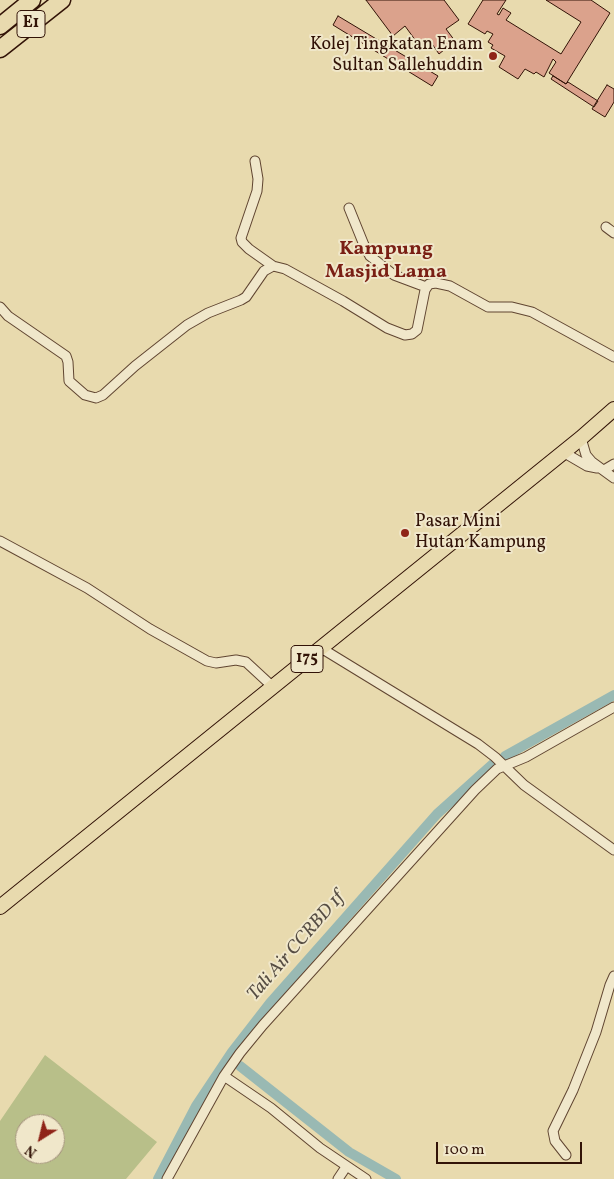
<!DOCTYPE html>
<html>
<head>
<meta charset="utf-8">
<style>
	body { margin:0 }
	#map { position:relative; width:614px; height:1179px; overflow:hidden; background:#e8daae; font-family:Vollkorn,serif }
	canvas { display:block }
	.north { position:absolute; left:15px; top:1114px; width:50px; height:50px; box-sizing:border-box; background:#f0e7ca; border:1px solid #a4927c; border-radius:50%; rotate:216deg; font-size:14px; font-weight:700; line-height:20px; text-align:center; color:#321307 }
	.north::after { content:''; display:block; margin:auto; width:18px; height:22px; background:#8f2418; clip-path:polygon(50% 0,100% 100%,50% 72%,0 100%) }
	.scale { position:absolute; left:436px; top:1142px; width:146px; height:22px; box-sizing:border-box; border:2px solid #321307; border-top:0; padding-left:6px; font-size:15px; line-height:18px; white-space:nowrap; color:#321307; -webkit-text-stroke:4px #f0e7ca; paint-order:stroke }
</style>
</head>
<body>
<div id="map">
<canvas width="614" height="1179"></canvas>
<div class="north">N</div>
<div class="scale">100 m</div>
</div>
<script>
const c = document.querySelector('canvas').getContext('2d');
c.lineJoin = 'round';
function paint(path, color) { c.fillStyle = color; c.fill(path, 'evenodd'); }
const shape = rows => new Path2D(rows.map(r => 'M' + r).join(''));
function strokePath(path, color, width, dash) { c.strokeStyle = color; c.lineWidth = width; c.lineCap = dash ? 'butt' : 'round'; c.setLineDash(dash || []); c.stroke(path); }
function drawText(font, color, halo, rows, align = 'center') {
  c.font = font + ' Vollkorn,serif'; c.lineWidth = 4; c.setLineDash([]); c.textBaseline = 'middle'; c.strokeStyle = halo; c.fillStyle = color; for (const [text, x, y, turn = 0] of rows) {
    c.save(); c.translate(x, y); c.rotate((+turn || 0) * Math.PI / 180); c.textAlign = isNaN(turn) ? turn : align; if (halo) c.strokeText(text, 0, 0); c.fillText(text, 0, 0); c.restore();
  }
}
paint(shape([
	[45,1055,157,1142,126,1179,0,1179,0,1121],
	[25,1124,55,1124,55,1154,25,1154]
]), '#b8bf89');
strokePath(shape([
	[505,756,614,695],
	[240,1066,349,1152,396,1179],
	[158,1179,196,1106,232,1052,270,1003,437,814,494,763]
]), '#99b9b3', 10);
const building = shape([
	[366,0,444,0,459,20,446,29,455,41,439,54,430,41,421,48,405,26,393,36,366,0],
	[483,0,506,0,497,14,499,15,503,8,511,13,506,20,561,54,581,22,546,0,591,0,610,13,566,84,549,73,556,62,553,59,544,77,536,72,534,74,525,69,518,79,499,67,505,56,491,48,493,45,488,42,493,34,487,31,485,34,468,24,483,0],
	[338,16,438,76,432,86,333,25,338,16],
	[553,76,566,84,568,82,598,101,594,107,551,79,553,76],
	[607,85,614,89,614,102,605,117,592,109,607,85]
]);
paint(building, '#dba28c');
strokePath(building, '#321307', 1);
const minor = shape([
	[255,161,258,179,257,191,241,238,242,242,249,249,273,266],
	[349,208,364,245,370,256,394,275,426,287],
	[606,227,614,233],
	[0,307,8,316,66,356,68,362,69,381,85,395,96,398,103,395,135,366,187,325,208,313,241,300,246,297,264,271,273,266,285,269,343,301,387,328,405,335,412,334,417,330,425,290,429,284,436,283,450,286,488,307,512,307,532,312,614,357],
	[581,438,586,455,592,462,614,478],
	[563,452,587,466,597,468],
	[604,470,614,464],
	[0,541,87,588,150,629,207,661,216,663,236,660,246,662,273,687],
	[321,648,478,744,495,757,524,785,614,850],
	[224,1076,271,1108,320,1148,366,1179],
	[566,1155,555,1141,553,1131,573,1090,596,1032,610,985,614,976],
	[167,1179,224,1076,240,1053,263,1025,475,790,497,769,526,757,614,707],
	[338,1179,346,1167]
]);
const primary = shape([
	[0,907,581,438,614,409]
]);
const motorway = shape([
	[0,26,32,0],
	[0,49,62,0]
]);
strokePath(minor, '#604531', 11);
strokePath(primary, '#321307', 16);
strokePath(motorway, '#321307', 19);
strokePath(minor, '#f0e7ca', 9);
strokePath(primary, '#e8daae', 14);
strokePath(motorway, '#e8daae', 16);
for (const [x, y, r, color] of [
	[493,56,5,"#8f2418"],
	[405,533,5,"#8f2418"]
]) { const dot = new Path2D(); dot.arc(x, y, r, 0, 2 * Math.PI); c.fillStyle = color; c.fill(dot); strokePath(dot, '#f0e7ca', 2); }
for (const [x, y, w] of [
	[31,24,28],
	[307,659,32]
]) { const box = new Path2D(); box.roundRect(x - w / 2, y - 13.5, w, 27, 4); c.fillStyle = '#f0e7ca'; c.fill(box); strokePath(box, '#321307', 1); }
drawText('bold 16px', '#321307', null, [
	["E1",31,24],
	["175",307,659]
]);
drawText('18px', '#321307', '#f0e7ca', [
	["Kolej Tingkatan Enam",483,46],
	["Sultan Sallehuddin",483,67],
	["Pasar Mini",415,523,"left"],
	["Hutan Kampung",415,544,"left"]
], 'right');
drawText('italic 19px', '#564d43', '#f0e7ca', [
	["Tali Air CCRBD 1f",297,947,-49]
]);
drawText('bold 20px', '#7a1f14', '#f0e7ca', [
	["Kampung",386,250],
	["Masjid Lama",386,273]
]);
</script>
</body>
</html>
